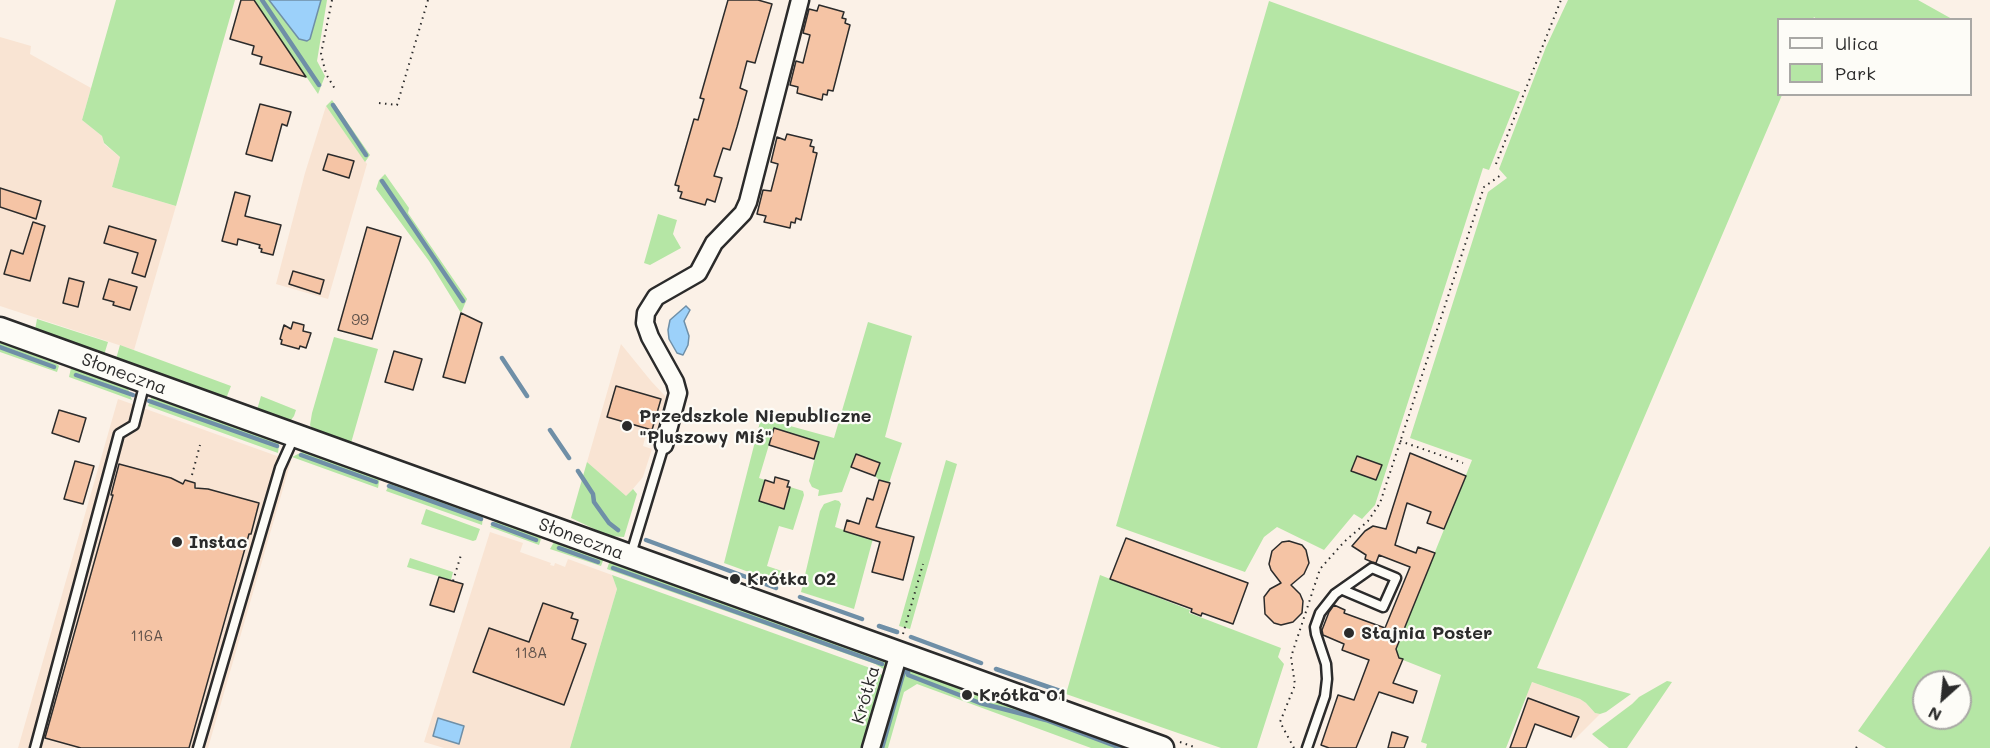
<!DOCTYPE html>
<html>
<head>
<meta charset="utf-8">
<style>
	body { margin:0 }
	#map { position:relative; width:1990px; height:748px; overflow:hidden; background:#fbf1e7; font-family:Mali,sans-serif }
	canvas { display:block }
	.legend { position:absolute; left:1777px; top:18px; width:195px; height:78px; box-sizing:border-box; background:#fdfcf7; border:2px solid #a9a8a5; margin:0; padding:8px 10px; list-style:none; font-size:18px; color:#2b2b2b }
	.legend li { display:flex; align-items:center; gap:12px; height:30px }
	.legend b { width:30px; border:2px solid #a9a8a5 }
	.north { position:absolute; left:1912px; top:670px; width:60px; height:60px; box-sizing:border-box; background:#fdfcf7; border:2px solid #a9a8a5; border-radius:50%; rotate:207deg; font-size:16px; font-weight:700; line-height:24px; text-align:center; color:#2b2b2b }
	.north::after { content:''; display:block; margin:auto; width:21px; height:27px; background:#2b2b2b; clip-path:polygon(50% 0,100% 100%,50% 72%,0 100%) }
</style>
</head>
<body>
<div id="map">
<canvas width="1990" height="748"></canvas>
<ul class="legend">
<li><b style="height:8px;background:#fdfcf7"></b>Ulica</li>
<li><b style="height:16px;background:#b5e6a5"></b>Park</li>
</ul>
<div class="north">N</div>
</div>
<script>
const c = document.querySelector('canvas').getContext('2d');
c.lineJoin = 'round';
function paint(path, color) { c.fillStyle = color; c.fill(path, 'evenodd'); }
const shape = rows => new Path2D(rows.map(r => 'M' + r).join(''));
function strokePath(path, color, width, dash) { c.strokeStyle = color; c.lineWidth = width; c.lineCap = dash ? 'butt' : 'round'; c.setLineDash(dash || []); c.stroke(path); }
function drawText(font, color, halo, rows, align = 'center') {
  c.font = font + ' Mali,sans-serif'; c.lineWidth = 4.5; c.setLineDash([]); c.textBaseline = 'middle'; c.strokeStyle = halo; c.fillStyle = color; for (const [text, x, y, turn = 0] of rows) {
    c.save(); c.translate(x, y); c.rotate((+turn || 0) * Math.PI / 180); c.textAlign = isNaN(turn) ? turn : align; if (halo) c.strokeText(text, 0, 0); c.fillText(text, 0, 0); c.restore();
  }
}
paint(shape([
	[0,37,31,46,30,54,91,88,82,120,102,136,104,144,120,157,112,187,176,206,134,350,0,306],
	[326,106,367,164,328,299,276,284,305,173],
	[621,344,651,381,666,397,654,440,645,438,643,446,652,449,643,477,626,497,587,462],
	[118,399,291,461,208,748,18,748],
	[490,532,523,543,520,552,551,563,550,565,554,566,555,563,565,567,568,559,612,575,617,589,570,748,444,748,424,742],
	[1532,682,1580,699,1586,703,1595,713,1600,714,1574,740,1571,737,1579,717,1526,697]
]), '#f9e4d3');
paint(shape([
	[116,0,235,0,176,206,112,187,120,157,104,143,102,136,82,120],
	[254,0,327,0,317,61,325,76,318,94],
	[1568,0,1918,0,1952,19,1818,20,1814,17,1813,19,1778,20,1778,94,1782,95,1537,668,1631,694,1606,712,1600,714,1595,713,1586,703,1580,699,1532,682,1506,748,1426,748,1427,744,1421,742,1441,675,1393,656,1472,460,1410,438,1488,192,1507,178,1499,169,1546,47],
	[1269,1,1520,92,1489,170,1483,168,1375,505,1362,519,1354,514,1324,550,1277,527,1264,537,1245,572,1116,526],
	[332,100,370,155,365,162,326,106],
	[385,174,409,208,408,213,467,299,461,313,429,261,376,189,379,180],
	[658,214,677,220,673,234,681,248,650,265,644,263],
	[37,319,108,342,104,355,35,330],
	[868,322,912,336,885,437,902,443,889,483,879,480,875,476,880,463,856,454,842,492,818,496,819,490,812,487,809,481,819,442,774,428,759,478,765,480,759,501,784,509,790,487,803,491,804,495,793,530,779,526,767,566,782,571,779,583,724,563,761,418,834,438],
	[334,337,378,349,351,443,313,430,310,425,312,413],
	[0,342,57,364,59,366,57,372,0,352],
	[120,345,231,386,227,396,225,398,216,395,116,359],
	[71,368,127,386,132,400,69,377],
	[152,396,277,441,279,445,278,453,148,406],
	[261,396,296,410,294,416,291,420,287,420,257,410],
	[302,452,310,452,380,477,378,488,292,457],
	[946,460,957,464,910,629,899,626],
	[587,462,626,496,633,489,637,494,624,537,609,536,571,518],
	[391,481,435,499,479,513,483,517,482,525,386,491],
	[835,500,839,501,841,504,835,527,861,536,878,520,854,609,801,592,820,511,824,504],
	[426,509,480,529,476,540,473,541,421,524],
	[495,521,500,521,538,536,541,539,539,545,490,527],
	[554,542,604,558,601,566,550,549],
	[1990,546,1990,748,1886,748,1858,731],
	[1924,682,1960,682,1960,718,1924,718],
	[410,558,453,572,451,580,407,567],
	[610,560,886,660,888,663,887,671,875,664,607,569],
	[612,575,873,669,885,677,865,748,570,748,617,589],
	[1100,575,1190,610,1189,613,1192,614,1281,648,1278,657,1284,664,1257,748,1221,748,1066,694],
	[904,668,961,688,959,696,972,701,976,692,1133,748,1091,748,917,684,904,692,888,748,875,748,898,671],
	[1667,681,1672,682,1627,748,1609,748,1594,736,1592,734,1632,704,1639,697]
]), '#b5e6a5');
const water = shape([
	[269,0,321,0,310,39,307,41,299,39,269,0],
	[686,306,690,310,684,321,689,336,688,345,683,355,677,353,669,339,668,330,670,320,686,306],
	[438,718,464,726,459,744,433,736,438,718]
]);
paint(water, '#9cd1fa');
strokePath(water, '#6f8fa7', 1.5);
strokePath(shape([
	[262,0,319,85],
	[333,105,366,155],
	[382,181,463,301],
	[0,347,54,367],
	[502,358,527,396],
	[76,375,133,395],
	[149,401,277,446],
	[550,430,569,458],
	[301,455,376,482],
	[578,471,593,494,594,502,609,523,618,530],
	[389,486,481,519],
	[493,524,536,540],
	[646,540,776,588],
	[559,548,598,562],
	[613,568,882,664],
	[800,597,862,619],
	[879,626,897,632],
	[911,637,981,663],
	[996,669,1063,692],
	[882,748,904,671,908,672,908,675,980,703,1046,720,1121,748]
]), '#6f8fa7', 4.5);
const building = shape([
	[241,0,254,0,306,77,260,64,262,57,252,54,254,46,230,39,241,0],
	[728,0,758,0,772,4,755,63,747,61,740,88,747,91,737,127,730,150,723,148,714,176,722,178,715,202,707,199,705,205,680,198,682,192,678,191,679,186,675,185,694,119,698,120,704,99,700,98,728,0],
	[819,5,844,12,842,18,846,19,845,23,850,25,833,91,828,90,827,95,823,94,822,100,797,93,798,87,790,85,796,61,803,63,810,35,803,33,809,9,817,11,819,5],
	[260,104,291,112,287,126,282,124,272,161,246,154,260,104],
	[787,134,812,140,810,146,814,147,813,152,817,153,801,220,796,218,795,223,791,222,790,228,764,222,766,216,757,214,763,190,771,191,778,164,771,162,777,137,785,140,787,134],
	[328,154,354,161,349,178,323,170,328,154],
	[0,188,41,201,36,219,0,207,0,188],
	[235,192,250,196,245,216,281,225,273,255,261,252,262,249,259,248,260,245,238,239,237,245,222,241,235,192],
	[33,222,45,226,30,281,4,274,11,250,23,254,33,222],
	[109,226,156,240,145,277,132,273,138,253,104,243,109,226],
	[367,227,401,237,372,339,338,330,367,227],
	[293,271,324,280,320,294,289,284,293,271],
	[69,278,84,282,78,307,63,303,69,278],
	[109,279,137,287,130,310,113,305,114,302,103,299,109,279],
	[461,313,482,323,465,383,443,377,461,313],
	[293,322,304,325,303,331,311,333,306,348,300,346,299,349,281,344,282,340,280,339,284,325,291,329,293,322],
	[394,351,422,359,413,390,385,382,394,351],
	[616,386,661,399,652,430,607,417,616,386],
	[59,410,86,418,79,442,52,433,59,410],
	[774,428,819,442,814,459,769,445,774,428],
	[1410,453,1466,476,1444,529,1427,523,1431,512,1407,503,1395,545,1416,553,1418,547,1435,553,1396,649,1399,658,1403,659,1393,683,1417,691,1413,703,1379,692,1356,748,1329,748,1321,745,1338,695,1354,700,1369,660,1342,650,1344,644,1323,635,1322,630,1329,612,1334,605,1345,610,1344,613,1385,628,1410,567,1379,555,1376,563,1372,562,1365,559,1366,555,1352,546,1365,531,1373,526,1386,529,1410,453],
	[856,454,880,463,875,476,851,467,856,454],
	[1357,456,1382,465,1376,480,1351,471,1357,456],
	[75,461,94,466,83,504,64,499,75,461],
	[119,464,171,478,183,484,185,480,195,483,195,488,208,489,259,503,251,534,249,534,189,748,81,748,45,738,113,495,111,495,119,464],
	[775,477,789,481,787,487,790,487,784,509,759,501,765,480,774,483,775,477],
	[879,480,890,483,876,527,914,537,903,580,872,572,880,542,844,531,847,520,859,524,867,498,873,500,879,480],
	[1126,538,1248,583,1233,624,1202,613,1201,616,1191,612,1192,609,1110,579,1126,538],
	[1289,541,1302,545,1306,550,1309,563,1304,574,1291,585,1300,594,1303,601,1302,613,1293,622,1281,625,1274,623,1265,614,1264,597,1270,589,1281,583,1271,570,1269,564,1272,551,1282,542,1289,541],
	[439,577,463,584,454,612,430,605,439,577],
	[543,603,573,613,571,618,578,620,572,639,586,644,564,705,473,672,489,628,529,642,543,603],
	[1528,698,1579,717,1571,737,1535,724,1526,748,1510,748,1528,698],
	[1392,732,1408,737,1404,748,1388,748,1392,732]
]);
paint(building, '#f5c4a5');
strokePath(building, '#2b2b2b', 1.5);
const service = shape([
	[631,554,664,445],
	[35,748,119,434,134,425,145,382],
	[198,748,280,468,294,437],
	[1307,748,1325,696,1327,679,1326,664,1316,634,1315,627,1320,613,1335,594,1372,568,1396,578,1383,607,1343,590]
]);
const minor = shape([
	[664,445,678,393,675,382,650,337,645,323,646,313,656,297,698,273,714,243,743,213,748,202,800,0],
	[871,748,899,653]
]);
const secondary = shape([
	[0,329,1162,748]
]);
strokePath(service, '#2b2b2b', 13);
strokePath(minor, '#2b2b2b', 21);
strokePath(secondary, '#2b2b2b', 27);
strokePath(shape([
	[332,0,321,54,326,74,335,89],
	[379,103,397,105,428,0],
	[1496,164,1561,0],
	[1400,441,1463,463],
	[192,475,200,445],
	[453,581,461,555],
	[903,634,923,564],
	[1180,742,1197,748],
	[1294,748,1280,722,1295,685,1291,657,1320,569,1344,542,1368,521,1380,503,1484,187,1501,175],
	[1856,748,1858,745]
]), '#2b2b2b', 2, [1.5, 4.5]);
strokePath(service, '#fdfcf7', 8);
strokePath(minor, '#fdfcf7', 16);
strokePath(secondary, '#fdfcf7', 22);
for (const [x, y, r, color] of [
	[627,426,6,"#2b2b2b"],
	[177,542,6,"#2b2b2b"],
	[735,579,6,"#2b2b2b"],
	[1349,633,6,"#2b2b2b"],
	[967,695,6,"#2b2b2b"]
]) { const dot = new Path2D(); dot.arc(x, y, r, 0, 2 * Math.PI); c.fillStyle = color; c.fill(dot); strokePath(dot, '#fdfcf7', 2); }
drawText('15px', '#5e514a', null, [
	["99",360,320],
	["116A",147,636],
	["118A",531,653]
]);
drawText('18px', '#2b2b2b', '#fdfcf7', [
	["Słoneczna",124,374,20],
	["Słoneczna",581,539,20],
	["Krótka",866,695,-74]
]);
drawText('bold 18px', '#2b2b2b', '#fdfcf7', [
	["Przedszkole Niepubliczne",639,416],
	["\"Pluszowy Miś\"",639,437],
	["Instac",189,542],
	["Krótka 02",747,579],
	["Stajnia Poster",1361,633],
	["Krótka 01",979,695]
], 'left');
</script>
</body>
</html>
